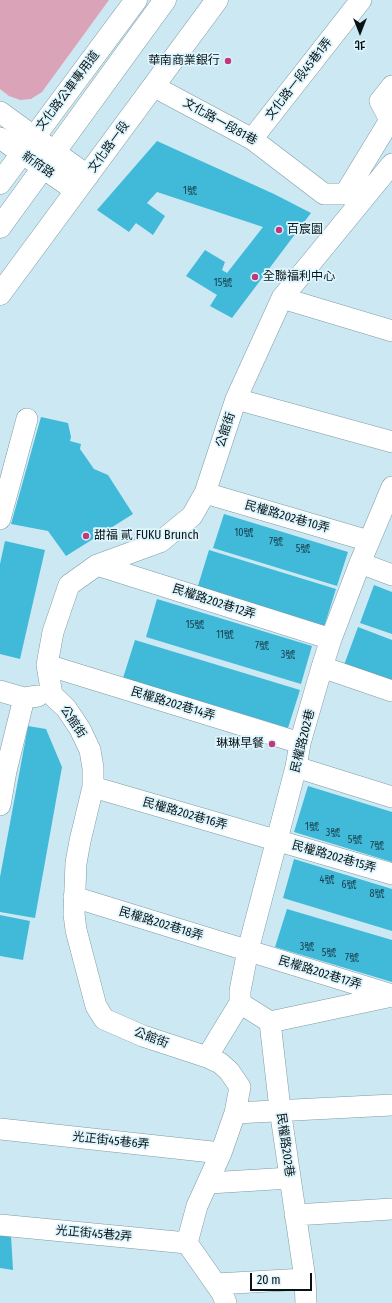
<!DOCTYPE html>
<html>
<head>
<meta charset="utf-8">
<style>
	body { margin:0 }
	#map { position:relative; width:392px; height:1303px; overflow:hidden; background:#cce9f3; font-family:"Fira Sans Condensed","Noto Sans TC",sans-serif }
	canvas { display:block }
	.north { position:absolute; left:340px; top:12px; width:40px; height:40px; -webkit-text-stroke:3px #def5fd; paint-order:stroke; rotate:180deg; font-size:11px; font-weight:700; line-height:16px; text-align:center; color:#081316 }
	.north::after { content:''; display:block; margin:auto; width:14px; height:18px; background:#081316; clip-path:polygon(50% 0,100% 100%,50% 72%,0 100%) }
	.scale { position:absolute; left:250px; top:1273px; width:62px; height:18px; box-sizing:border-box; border:2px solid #081316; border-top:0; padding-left:5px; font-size:12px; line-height:14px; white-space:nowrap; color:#081316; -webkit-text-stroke:3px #def5fd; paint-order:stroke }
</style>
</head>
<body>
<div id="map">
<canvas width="392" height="1303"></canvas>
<div class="north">北</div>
<div class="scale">20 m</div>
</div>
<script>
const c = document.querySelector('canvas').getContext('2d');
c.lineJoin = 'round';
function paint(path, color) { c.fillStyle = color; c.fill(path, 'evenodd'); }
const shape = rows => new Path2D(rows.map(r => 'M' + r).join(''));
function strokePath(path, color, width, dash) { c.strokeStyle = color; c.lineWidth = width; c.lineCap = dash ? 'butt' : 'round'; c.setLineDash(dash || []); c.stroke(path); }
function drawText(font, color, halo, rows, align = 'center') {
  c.font = font + ' "Fira Sans Condensed","Noto Sans TC",sans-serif'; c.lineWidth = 3.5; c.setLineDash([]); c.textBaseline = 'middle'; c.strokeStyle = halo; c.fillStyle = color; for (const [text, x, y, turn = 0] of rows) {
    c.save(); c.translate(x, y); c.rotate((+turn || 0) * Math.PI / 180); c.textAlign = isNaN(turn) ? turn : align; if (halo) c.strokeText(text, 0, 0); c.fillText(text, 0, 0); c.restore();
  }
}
paint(shape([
	[0,0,109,0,42,92,31,99,20,100,9,96,0,89]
]), '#dba3b8');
paint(shape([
	[157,141,274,194,311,213,232,318,210,306,217,295,186,276,205,250,225,262,222,270,227,273,263,227,157,192,147,203,165,216,153,235,136,223,129,232,97,210],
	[41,417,68,423,71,437,70,441,81,444,80,449,94,469,108,475,133,514,66,556,48,531,11,524],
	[224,514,348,552,337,586,213,548],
	[5,541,45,550,20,659,0,654,0,564],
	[209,550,336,589,324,627,197,589],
	[374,585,392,592,392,634,360,623],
	[157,599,312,646,301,684,146,637],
	[358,627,392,640,392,682,344,665],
	[135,640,300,690,288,728,123,678],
	[28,726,46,729,62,767,35,918,0,912,0,877],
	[308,786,392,812,392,862,294,832],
	[294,859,392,889,392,931,283,898],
	[287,909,392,940,392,982,275,947],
	[0,915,30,921,23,960,0,956],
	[0,1236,11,1236,13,1270,0,1268]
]), '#41b9d9');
const minor = shape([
	[153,86,252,139,324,194,345,194,390,120,380,101,392,86],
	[0,112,88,176],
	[0,138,76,191],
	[252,139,361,0],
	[282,298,392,331],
	[236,399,392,442],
	[205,493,369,541],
	[0,519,27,419],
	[360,563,392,575],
	[97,565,331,639],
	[47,665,300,743],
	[322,667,392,691],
	[0,691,24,698,38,696],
	[296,767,392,797],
	[93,787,392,874],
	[0,805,6,771,24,698],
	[74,897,392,995],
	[240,1003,270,1022,280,1109,305,1279,306,1303],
	[270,1022,392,996],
	[207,1057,240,1003,240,991,248,950,296,767,300,743,322,667,331,639,360,563,392,487],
	[235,1113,392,1105],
	[0,1129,221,1153],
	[209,1183,290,1178],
	[295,1215,392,1209],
	[0,1225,187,1243],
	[216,1284,305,1279],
	[226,1303,222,1293,187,1243,197,1206,221,1153,235,1113,240,1087,229,1071,220,1063,207,1057,143,1036,104,1019,96,1006,76,930,74,914,76,863,80,841,93,787,93,768,90,750,80,729,66,708,52,695,47,665,53,632,69,585,97,565,160,542,192,516,205,493,236,399,282,298,392,164]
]);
const major = shape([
	[0,183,136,0],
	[0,227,165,0],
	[0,294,217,0]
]);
strokePath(minor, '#7e9aa3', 22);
strokePath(major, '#7e9aa3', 23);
strokePath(minor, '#fff', 21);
strokePath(major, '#fff', 22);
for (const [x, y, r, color] of [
	[228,61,4,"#bf397a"],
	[279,230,4,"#bf397a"],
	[255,277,4,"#bf397a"],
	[86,536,4,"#bf397a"],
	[272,744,4,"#bf397a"]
]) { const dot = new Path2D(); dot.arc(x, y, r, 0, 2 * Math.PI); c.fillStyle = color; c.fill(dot); strokePath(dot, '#def5fd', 1.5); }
drawText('10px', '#163c47', null, [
	["1號",190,191],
	["15號",223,283],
	["10號",244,533],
	["7號",276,542],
	["5號",303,549],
	["15號",195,625],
	["11號",225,635],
	["7號",262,646],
	["3號",288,655],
	["1號",312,827],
	["3號",333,833],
	["5號",355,840],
	["7號",377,846],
	["4號",327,880],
	["6號",349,885],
	["8號",377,894],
	["3號",307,947],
	["5號",329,953],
	["7號",352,958]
]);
drawText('12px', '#081316', '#def5fd', [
	["華南商業銀行",220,61,"right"],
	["百宸園",287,230],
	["全聯福利中心",263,277],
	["甜福 貳 FUKU Brunch",94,536],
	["琳琳早餐",264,744,"right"]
], 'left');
drawText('12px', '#081316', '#def5fd', [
	["文化路一段45巷1弄",299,79,-52],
	["文化路公車專用道",68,91,-53],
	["文化路一段81巷",220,122,29],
	["文化路一段",109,147,-54],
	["新府路",38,165,35],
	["公館街",226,430,-72],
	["民權路202巷10弄",287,517,16],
	["民權路202巷12弄",214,602,18],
	["民權路202巷14弄",173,704,17],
	["公館街",73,722,56],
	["民權路202巷",303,741,-76],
	["民權路202巷16弄",185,814,16],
	["民權路202巷15弄",334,857,16],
	["民權路202巷18弄",161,924,17],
	["民權路202巷17弄",320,973,17],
	["公館街",151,1038,21],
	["光正街45巷6弄",111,1141,6],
	["民權路202巷",285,1145,82],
	["光正街45巷2弄",94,1234,5]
]);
</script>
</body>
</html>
